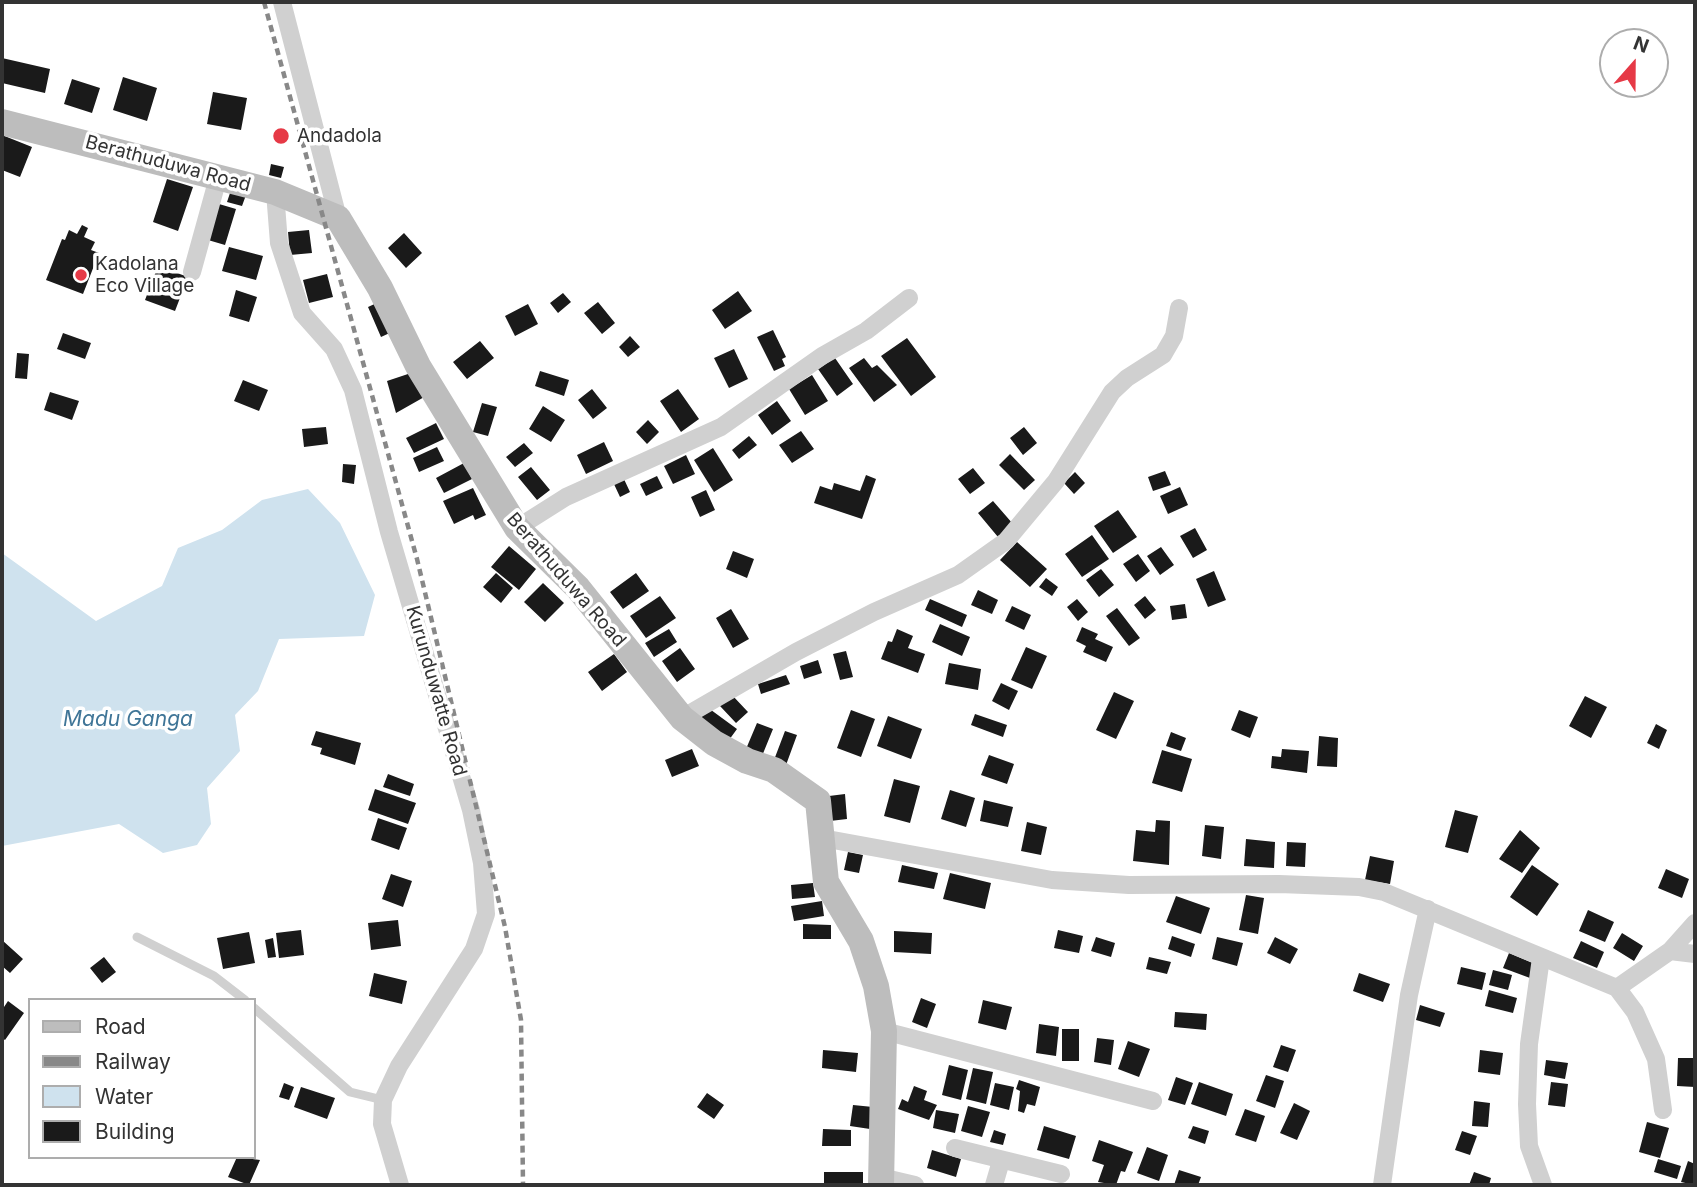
<!DOCTYPE html>
<html>
<head>
<meta charset="utf-8">
<style>
	body { margin:0 }
	#map { position:relative; width:1697px; height:1187px; overflow:hidden; background:#fff; font-family:Inter,sans-serif }
	canvas { display:block }
	.frame { position:absolute; inset:0; border:4px solid #333; pointer-events:none }
	.legend { position:absolute; left:28px; top:998px; width:228px; height:161px; box-sizing:border-box; background:#fff; border:2px solid #adadad; margin:0; padding:9px 12px; list-style:none; font-size:21px; color:#333 }
	.legend li { display:flex; align-items:center; gap:14px; height:35px }
	.legend b { width:35px; border:2px solid #adadad }
	.north { position:absolute; left:1599px; top:28px; width:70px; height:70px; box-sizing:border-box; background:#fff; border:2px solid #adadad; border-radius:50%; rotate:21deg; font-size:19px; font-weight:700; line-height:28px; text-align:center; color:#333 }
	.north::after { content:''; display:block; margin:auto; width:24px; height:32px; background:#e63946; clip-path:polygon(50% 0,100% 100%,50% 72%,0 100%) }
</style>
</head>
<body>
<div id="map">
<canvas width="1697" height="1187"></canvas>
<div class="frame"></div>
<ul class="legend">
<li><b style="height:9px;background:#bdbdbd"></b>Road</li>
<li><b style="height:9px;background:#888"></b>Railway</li>
<li><b style="height:19px;background:#cfe2ee"></b>Water</li>
<li><b style="height:19px;background:#1a1a1a"></b>Building</li>
</ul>
<div class="north">N</div>
</div>
<script>
const c = document.querySelector('canvas').getContext('2d');
c.lineJoin = 'round';
function paint(path, color) { c.fillStyle = color; c.fill(path, 'evenodd'); }
const shape = rows => new Path2D(rows.map(r => 'M' + r).join(''));
function strokePath(path, color, width, dash) { c.strokeStyle = color; c.lineWidth = width; c.lineCap = dash ? 'butt' : 'round'; c.setLineDash(dash || []); c.stroke(path); }
function drawText(font, color, halo, rows, align = 'center') {
  c.font = font + ' Inter,sans-serif'; c.lineWidth = 7; c.setLineDash([]); c.textBaseline = 'middle'; c.strokeStyle = halo; c.fillStyle = color; for (const [text, x, y, turn = 0] of rows) {
    c.save(); c.translate(x, y); c.rotate((+turn || 0) * Math.PI / 180); c.textAlign = isNaN(turn) ? turn : align; if (halo) c.strokeText(text, 0, 0); c.fillText(text, 0, 0); c.restore();
  }
}
paint(shape([
	[308,489,340,523,375,595,364,636,279,639,258,691,235,715,240,751,207,788,211,824,197,845,163,853,119,824,2,846,2,553,96,621,162,586,178,548,222,530,262,500]
]), '#cfe2ee');
paint(shape([
	[2,58,50,69,45,93,2,83],
	[123,77,157,88,147,121,113,110],
	[72,79,100,88,92,113,64,104],
	[213,92,247,98,241,130,207,124],
	[2,135,32,147,20,177,2,170],
	[271,164,284,167,281,178,269,175],
	[167,179,193,187,178,231,153,222],
	[231,190,246,195,242,206,227,202],
	[219,204,236,209,225,245,208,240],
	[82,225,88,228,84,237,95,242,91,250,99,253,83,294,46,280,62,239,65,240,69,230,77,234],
	[309,230,312,253,290,255,288,232],
	[404,233,422,253,406,268,388,248],
	[229,247,263,256,256,280,222,271],
	[158,266,188,277,175,311,145,300],
	[327,274,333,297,309,303,303,280],
	[236,290,257,297,249,322,229,316],
	[738,291,752,311,725,329,712,310],
	[563,293,571,302,558,313,550,303],
	[381,301,394,331,381,337,368,307],
	[598,302,615,323,602,334,584,313],
	[528,304,538,324,515,336,505,316],
	[773,330,786,357,782,359,785,366,774,371,757,337],
	[63,333,91,343,85,359,57,349],
	[630,336,640,347,628,357,619,347],
	[907,338,936,377,911,396,881,356],
	[480,341,494,358,467,379,453,362],
	[734,349,748,379,729,388,714,358],
	[17,353,29,354,27,379,15,378],
	[835,358,853,384,837,396,818,369],
	[864,358,872,368,877,365,897,385,874,402,849,368],
	[540,371,569,380,564,396,535,386],
	[411,373,426,396,396,413,387,381],
	[812,375,828,401,805,415,789,389],
	[243,380,268,390,259,411,234,401],
	[592,389,607,408,593,419,578,400],
	[678,389,699,419,681,432,660,401],
	[50,392,79,401,72,420,44,410],
	[777,401,791,421,772,435,758,415],
	[482,403,497,407,488,436,473,432],
	[543,406,565,420,551,442,529,429],
	[648,420,659,432,647,444,636,432],
	[436,423,444,439,414,453,406,438],
	[326,427,328,444,304,447,302,429],
	[1024,427,1037,443,1023,455,1010,438],
	[801,431,814,449,792,463,779,445],
	[749,436,757,445,739,459,732,450],
	[604,442,613,461,586,474,577,455],
	[524,443,533,453,515,467,506,457],
	[437,447,444,461,419,472,413,458],
	[713,448,733,480,714,492,694,460],
	[1010,454,1035,480,1024,490,999,465],
	[686,455,695,474,673,484,664,466],
	[464,463,472,479,444,493,436,478],
	[343,464,356,465,354,484,342,482],
	[531,467,550,490,537,500,518,477],
	[973,468,985,483,970,494,958,479],
	[1165,471,1171,485,1153,491,1148,477],
	[1075,472,1085,483,1074,494,1064,483],
	[866,475,876,479,862,519,814,503,820,486,832,490,834,483,860,491],
	[657,476,663,488,646,496,640,484],
	[623,477,630,492,620,497,613,482],
	[1180,487,1188,505,1168,514,1160,496],
	[473,488,486,515,475,520,473,515,454,524,443,501],
	[706,490,715,510,700,517,691,497],
	[993,501,1013,524,998,537,978,513],
	[1118,510,1137,537,1113,553,1094,526],
	[1195,528,1207,550,1193,558,1180,536],
	[1092,535,1109,559,1082,577,1065,554],
	[1017,542,1047,569,1030,587,1000,560],
	[509,546,536,569,519,590,491,567],
	[1161,547,1174,565,1160,575,1147,556],
	[733,551,754,559,747,578,726,569],
	[1138,554,1150,571,1136,582,1123,564],
	[1101,569,1114,585,1099,597,1086,580],
	[1214,571,1226,600,1208,607,1196,579],
	[496,573,513,588,501,603,483,587],
	[636,573,649,591,623,609,610,592],
	[1046,578,1058,587,1052,596,1039,587],
	[543,583,564,603,545,622,524,602],
	[978,590,998,600,992,614,971,605],
	[660,596,676,618,646,638,630,616],
	[1145,596,1156,610,1145,619,1134,605],
	[930,599,967,615,962,627,925,610],
	[1077,599,1088,612,1078,621,1067,607],
	[1185,604,1187,618,1172,620,1170,606],
	[1012,606,1031,615,1024,630,1005,621],
	[1117,608,1140,638,1129,646,1106,616],
	[731,609,749,639,733,648,716,618],
	[940,624,970,637,962,656,932,642],
	[1082,627,1098,634,1095,639,1113,647,1106,662,1083,652,1086,646,1076,641],
	[669,629,677,642,654,657,645,643],
	[897,629,913,636,908,648,925,654,918,673,881,659,888,641,892,642],
	[1026,647,1047,656,1032,689,1011,680],
	[680,648,695,669,677,682,662,661],
	[846,651,853,677,840,680,833,654],
	[614,654,627,672,602,691,588,672],
	[818,660,822,673,804,679,800,666],
	[949,663,981,669,978,690,945,684],
	[786,675,790,684,761,694,758,684],
	[1001,683,1018,691,1009,710,992,701],
	[1114,692,1134,701,1116,739,1096,730],
	[732,695,748,712,736,723,720,706],
	[1585,696,1607,707,1591,738,1569,726],
	[707,707,737,729,729,740,699,718],
	[851,710,875,719,861,757,837,748],
	[1239,710,1258,717,1250,738,1231,730],
	[975,714,1007,725,1003,737,971,725],
	[888,716,922,729,911,759,877,746],
	[757,723,773,729,762,756,746,749],
	[1656,724,1667,730,1659,749,1647,743],
	[316,731,361,743,355,765,320,754,322,748,311,745],
	[785,731,797,735,786,765,774,760],
	[1171,732,1186,738,1181,751,1166,746],
	[1319,736,1338,738,1337,767,1317,766],
	[692,749,699,766,672,777,665,760],
	[1282,749,1309,751,1307,773,1271,768,1272,756,1281,757],
	[1162,750,1192,759,1182,792,1152,783],
	[989,755,1014,764,1007,784,981,775],
	[388,774,414,784,410,796,383,787],
	[894,779,920,786,910,823,884,816],
	[375,789,416,803,408,824,368,810],
	[950,790,975,798,966,827,941,819],
	[845,794,847,819,830,821,829,796],
	[984,800,1013,807,1008,827,980,821],
	[1455,810,1478,816,1468,853,1445,847],
	[378,818,407,828,399,850,371,840],
	[1156,820,1170,821,1169,865,1133,861,1136,830,1155,832],
	[1027,822,1047,827,1041,855,1021,851],
	[1205,825,1224,827,1221,859,1202,856],
	[1520,830,1540,848,1522,873,1499,859],
	[1246,839,1275,842,1274,868,1244,866],
	[1287,842,1306,843,1305,867,1286,866],
	[848,852,863,855,859,873,844,870],
	[1370,856,1394,861,1390,884,1365,880],
	[902,865,938,873,934,889,898,882],
	[1532,865,1559,884,1537,916,1510,897],
	[1666,869,1689,879,1682,898,1658,888],
	[950,873,991,883,985,909,943,899],
	[391,874,412,881,403,907,382,899],
	[813,883,815,897,792,899,791,885],
	[1246,895,1264,898,1258,934,1239,930],
	[1176,896,1210,908,1201,934,1166,922],
	[822,901,824,916,794,921,791,906],
	[1588,910,1614,922,1605,942,1579,931],
	[398,920,401,946,371,950,368,923],
	[803,924,831,925,831,939,803,939],
	[301,930,304,955,279,958,276,933],
	[1058,930,1083,936,1079,953,1054,948],
	[894,931,932,933,931,954,894,952],
	[249,932,255,963,223,969,217,938],
	[1622,933,1643,946,1634,961,1613,948],
	[1172,936,1195,944,1191,957,1168,949],
	[1096,937,1115,943,1111,957,1091,951],
	[1217,937,1243,943,1237,966,1212,959],
	[1275,937,1298,949,1290,964,1267,953],
	[273,938,276,957,268,958,265,940],
	[2,940,23,959,10,973,2,966],
	[1581,941,1604,952,1597,968,1573,958],
	[1509,953,1535,964,1530,978,1503,968],
	[104,957,116,972,102,983,90,968],
	[1149,957,1171,962,1167,974,1146,969],
	[1461,967,1486,973,1482,990,1457,984],
	[1493,970,1512,975,1508,990,1489,985],
	[374,973,407,981,402,1004,369,996],
	[1359,973,1390,984,1383,1002,1353,991],
	[1489,990,1517,998,1513,1013,1485,1006],
	[921,998,936,1004,927,1028,912,1022],
	[983,1000,1012,1007,1006,1030,978,1023],
	[8,1001,24,1013,5,1040,2,1038,2,1010],
	[1420,1005,1445,1013,1440,1027,1416,1020],
	[1175,1012,1207,1014,1206,1030,1174,1027],
	[1039,1024,1059,1027,1056,1056,1036,1053],
	[1062,1029,1079,1029,1079,1061,1062,1061],
	[1097,1038,1114,1040,1111,1065,1094,1062],
	[1128,1041,1150,1049,1139,1077,1118,1069],
	[1281,1045,1296,1050,1288,1072,1273,1067],
	[823,1050,858,1053,856,1072,822,1068],
	[1480,1050,1503,1053,1500,1075,1478,1072],
	[1678,1058,1695,1058,1695,1087,1677,1086],
	[1546,1060,1568,1063,1565,1079,1544,1075],
	[949,1065,968,1070,961,1100,942,1095],
	[973,1068,993,1072,986,1104,966,1099],
	[1266,1075,1284,1081,1275,1108,1256,1101],
	[1176,1077,1193,1083,1185,1105,1168,1100],
	[1019,1080,1040,1087,1035,1106,1027,1104,1024,1113,1018,1111,1020,1091,1016,1089],
	[1199,1082,1233,1094,1226,1116,1191,1104],
	[1551,1082,1568,1084,1565,1107,1548,1105],
	[284,1083,294,1087,289,1100,279,1097],
	[995,1083,1014,1087,1009,1110,990,1105],
	[914,1086,927,1091,924,1100,937,1105,929,1120,898,1109,902,1099,908,1102],
	[301,1087,335,1098,327,1119,294,1107],
	[707,1093,724,1105,714,1119,697,1107],
	[1474,1101,1490,1103,1488,1127,1472,1126],
	[1294,1103,1310,1111,1297,1140,1280,1133],
	[853,1105,873,1107,870,1129,850,1126],
	[968,1106,990,1112,982,1137,961,1131],
	[1245,1109,1265,1116,1256,1142,1235,1135],
	[936,1110,959,1114,955,1133,933,1128],
	[1647,1122,1669,1128,1660,1158,1639,1152],
	[1044,1126,1076,1136,1069,1159,1037,1150],
	[1193,1126,1209,1131,1205,1144,1188,1138],
	[823,1129,851,1130,851,1146,822,1146],
	[994,1130,1006,1134,1003,1145,990,1142],
	[1462,1131,1477,1136,1470,1155,1455,1150],
	[1099,1140,1133,1152,1125,1172,1121,1171,1116,1185,1098,1182,1104,1165,1092,1161],
	[1147,1147,1168,1155,1159,1181,1137,1173],
	[932,1150,961,1159,956,1177,927,1168],
	[237,1157,260,1160,249,1185,228,1177],
	[1658,1159,1681,1166,1677,1179,1654,1172],
	[1688,1161,1695,1164,1694,1185,1681,1182],
	[1179,1170,1201,1177,1198,1185,1174,1185],
	[824,1172,863,1172,863,1185,824,1185],
	[1474,1172,1491,1178,1489,1185,1469,1185]
]), '#1a1a1a');
strokePath(shape([
	[137,937,214,976,245,1000],
	[254,1008,350,1092,383,1100]
]), '#d0d0d0', 9);
strokePath(shape([
	[282,2,338,218],
	[275,192,279,243,302,313,334,349,353,390,389,532,471,810,482,863,486,914,474,949,399,1066,383,1100,382,1124,400,1185],
	[192,272,218,178],
	[517,528,566,497,721,427,822,356,866,331,909,298],
	[682,718,796,652,874,612,958,575,1006,541,1056,481,1112,392,1127,378,1163,355,1174,336,1179,308],
	[822,838,1052,880,1129,885,1279,884,1359,887,1384,892,1617,988],
	[1695,923,1670,951,1695,954],
	[1541,958,1529,1044,1527,1104,1529,1146,1543,1185],
	[884,1031,1153,1101],
	[1663,1110,1656,1059,1635,1012,1617,988,1670,951],
	[955,1148,1061,1174],
	[881,1177,915,1185],
	[994,1185,1001,1161],
	[1382,1185,1409,995,1428,909]
]), '#d0d0d0', 18);
strokePath(shape([
	[2,122,275,192,338,218,380,288,418,366,517,528,578,588,682,718,714,743,747,761,774,770,818,801,826,882,861,941,876,986,884,1031,881,1185]
]), '#bdbdbd', 26);
strokePath(shape([
	[264,2,417,559,505,927,521,1020,523,1185]
]), '#888', 4.5, [7, 5]);
for (const [x, y, r, color] of [
	[281,136,9,"#e63946"],
	[81,275,7,"#e63946"]
]) { const dot = new Path2D(); dot.arc(x, y, r, 0, 2 * Math.PI); c.fillStyle = color; c.fill(dot); strokePath(dot, '#fff', 2.5); }
drawText('19px', '#333', '#fff', [
	["Andadola",297,136],
	["Kadolana",95,264],
	["Eco Village",95,286]
], 'left');
drawText('19px', '#333', '#fff', [
	["Berathuduwa Road",168,164,15],
	["Berathuduwa Road",566,580,49],
	["Kurunduwatte Road",436,691,74]
]);
drawText('italic 21px', '#3f7597', '#fff', [
	["Madu Ganga",128,720]
]);
</script>
</body>
</html>
